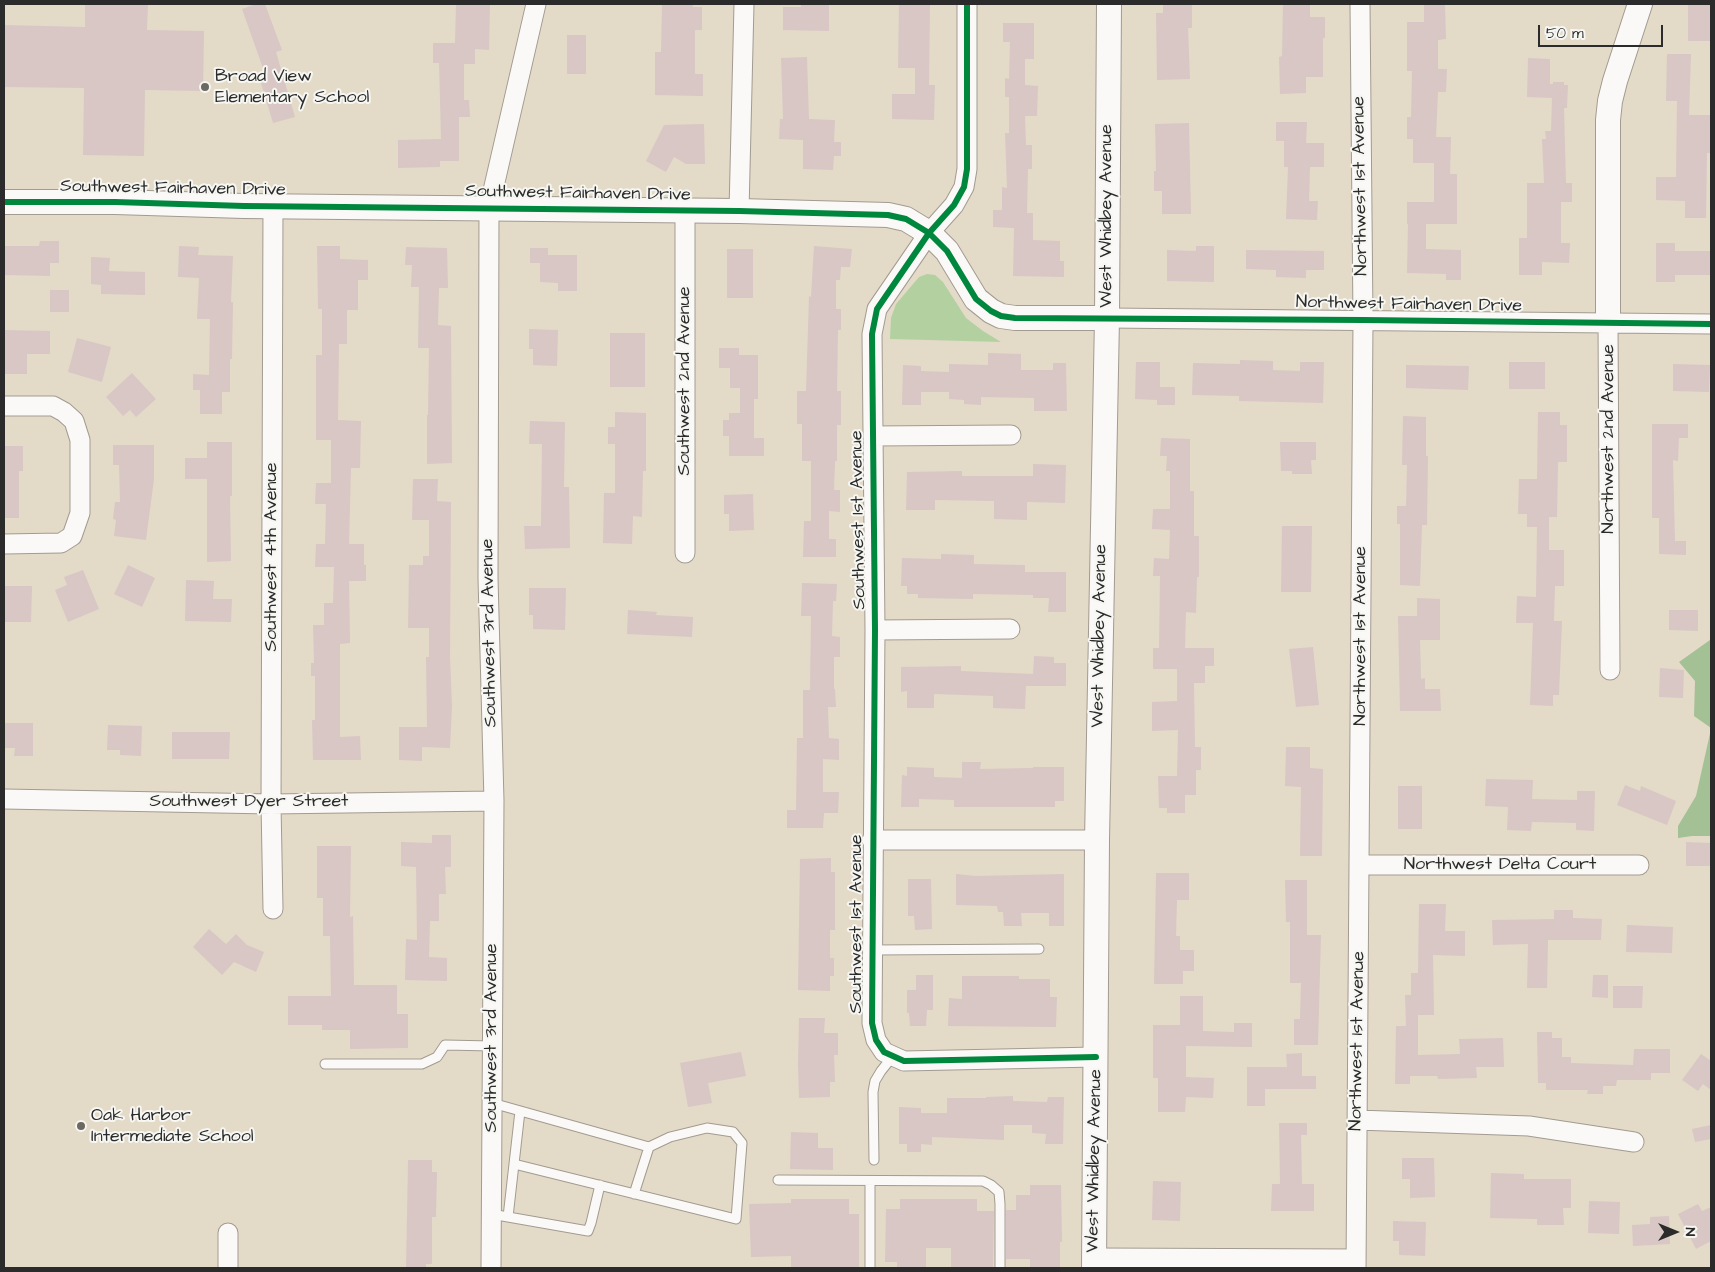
<!DOCTYPE html>
<html>
<head>
<meta charset="utf-8">
<style>
	body { margin:0 }
	#map { position:relative; width:1715px; height:1272px; overflow:hidden; background:#e4dac8; font-family:"Architects Daughter",sans-serif }
	canvas { display:block }
	.frame { position:absolute; inset:0; border:5px solid #2b2b2b; pointer-events:none }
	.north { position:absolute; left:1650px; top:1207px; width:50px; height:50px; -webkit-text-stroke:4px #f6f6f2; paint-order:stroke; rotate:90deg; font-size:14px; font-weight:700; line-height:20px; text-align:center; color:#2b2b2b }
	.north::after { content:''; display:block; margin:auto; width:18px; height:22px; background:#2b2b2b; clip-path:polygon(50% 0,100% 100%,50% 72%,0 100%) }
	.scale { position:absolute; left:1538px; top:25px; width:125px; height:22px; box-sizing:border-box; border:2px solid #2b2b2b; border-top:0; padding-left:6px; font-size:15px; line-height:18px; white-space:nowrap; color:#2b2b2b; -webkit-text-stroke:4px #f6f6f2; paint-order:stroke }
</style>
</head>
<body>
<div id="map">
<canvas width="1715" height="1272"></canvas>
<div class="frame"></div>
<div class="north">N</div>
<div class="scale">50 m</div>
</div>
<script>
const c = document.querySelector('canvas').getContext('2d');
c.lineJoin = 'round';
function paint(path, color) { c.fillStyle = color; c.fill(path, 'evenodd'); }
const shape = rows => new Path2D(rows.map(r => 'M' + r).join(''));
function strokePath(path, color, width, dash) { c.strokeStyle = color; c.lineWidth = width; c.lineCap = dash ? 'butt' : 'round'; c.setLineDash(dash || []); c.stroke(path); }
function drawText(font, color, halo, rows, align = 'center') {
  c.font = font + ' "Architects Daughter",sans-serif'; c.lineWidth = 4; c.setLineDash([]); c.textBaseline = 'middle'; c.strokeStyle = halo; c.fillStyle = color; for (const [text, x, y, turn = 0] of rows) {
    c.save(); c.translate(x, y); c.rotate((+turn || 0) * Math.PI / 180); c.textAlign = isNaN(turn) ? turn : align; if (halo) c.strokeText(text, 0, 0); c.fillText(text, 0, 0); c.restore();
  }
}
paint(shape([
	[927,274,935,275,943,282,966,318,983,331,1001,342,890,339,891,318,896,304,919,277]
]), '#b3d1a0');
paint(shape([
	[1711,616,1711,728,1694,716,1695,681,1679,662,1710,640],
	[1711,729,1711,836,1692,836,1678,838,1678,826,1696,796]
]), '#a4c196');
paint(shape([
	[85,4,148,4,147,30,204,31,203,91,145,90,144,156,83,155,84,88,4,87,4,25,85,27],
	[256,4,265,4,282,50,276,52,295,117,273,123,258,73,264,71,242,9],
	[456,4,490,4,489,50,475,49,475,64,464,64,464,100,469,100,470,117,459,117,459,161,440,161,440,167,398,168,398,140,441,139,439,63,433,63,433,43,455,43],
	[662,4,693,4,693,7,702,7,702,30,695,30,695,74,703,74,703,96,655,95,655,52,661,52],
	[801,4,829,4,829,31,783,30,783,7,801,7],
	[899,4,930,4,929,85,935,85,934,120,892,119,892,94,915,94,915,68,898,68],
	[1163,4,1192,4,1192,28,1188,28,1190,79,1157,80,1156,13,1163,13],
	[1283,4,1310,4,1310,17,1325,17,1325,38,1323,38,1323,77,1306,77,1306,93,1280,94,1279,57,1282,56],
	[1424,4,1445,4,1446,39,1438,40,1438,69,1447,69,1446,92,1438,92,1436,137,1451,137,1450,174,1457,174,1457,224,1426,224,1426,249,1461,250,1461,280,1446,280,1446,274,1407,273,1408,224,1407,224,1407,202,1434,202,1434,163,1413,163,1413,139,1407,139,1407,117,1411,117,1412,71,1407,71,1407,22,1424,22],
	[1688,4,1711,4,1711,41,1688,41],
	[1003,23,1034,23,1034,59,1025,59,1025,85,1038,86,1037,116,1025,116,1026,145,1032,145,1032,169,1028,169,1027,213,1033,213,1033,240,1060,241,1060,261,1064,261,1064,277,1013,276,1014,228,993,227,993,210,1002,210,1002,187,1007,188,1005,133,1009,133,1009,97,1005,97,1005,78,1009,79,1010,42,1003,42],
	[567,35,586,35,586,74,567,74],
	[1667,54,1691,54,1689,115,1711,115,1711,153,1707,153,1706,218,1685,218,1685,201,1656,200,1656,177,1676,177,1677,101,1666,101],
	[807,57,809,119,835,120,834,142,841,142,841,156,834,156,833,170,803,169,803,140,779,139,780,119,783,119,781,58],
	[1528,58,1550,59,1550,84,1553,84,1553,82,1564,82,1564,85,1568,85,1567,108,1564,108,1566,183,1572,183,1572,202,1561,202,1561,243,1570,243,1569,263,1542,262,1542,275,1519,275,1519,238,1527,238,1527,183,1544,183,1542,139,1546,139,1545,131,1551,131,1552,98,1527,97],
	[1276,122,1307,122,1306,143,1324,143,1324,167,1310,167,1309,201,1318,201,1317,220,1286,219,1288,167,1284,167,1284,141,1276,141],
	[1189,123,1191,214,1162,214,1162,191,1154,191,1154,171,1156,171,1155,124],
	[704,124,705,164,686,164,674,157,666,172,646,161,664,125],
	[40,241,59,241,59,263,50,263,50,276,4,275,4,246,39,246],
	[1656,243,1675,243,1675,251,1711,251,1711,275,1675,275,1675,282,1656,282],
	[179,246,199,247,198,255,233,256,231,302,233,302,232,359,230,359,230,392,222,392,222,414,200,414,200,390,193,390,193,374,209,375,210,319,197,319,199,278,178,277],
	[317,246,340,246,340,259,368,260,368,280,358,280,358,310,347,310,347,344,339,344,338,420,361,421,360,468,351,468,349,544,364,544,364,565,366,565,366,581,349,581,350,643,340,644,340,737,360,736,361,760,313,760,312,720,315,720,315,676,311,676,311,663,314,663,313,625,324,625,324,603,333,603,334,567,315,567,316,544,325,544,326,504,315,504,316,483,331,483,331,440,316,440,316,355,322,355,322,309,318,309],
	[814,246,852,249,850,267,841,267,840,280,836,280,836,309,841,309,841,330,838,330,837,391,841,391,841,425,837,425,837,461,835,461,834,490,840,490,840,512,829,511,829,539,836,539,836,557,803,557,804,521,811,521,811,461,802,461,802,424,797,424,797,391,806,391,809,296,811,297],
	[1196,246,1214,246,1214,282,1167,281,1167,250,1196,251],
	[406,247,447,248,448,288,439,288,438,325,451,326,452,463,427,464,427,415,428,415,429,348,418,348,419,287,411,287,412,265,405,265],
	[530,248,548,248,548,255,577,255,577,291,558,291,558,283,540,282,540,263,530,263],
	[727,249,753,249,753,298,727,298],
	[1246,250,1324,251,1324,270,1306,270,1306,278,1276,277,1276,270,1246,269],
	[91,257,110,258,109,271,145,272,145,295,101,294,101,285,91,284],
	[50,290,69,290,69,312,50,312],
	[529,329,558,330,557,366,533,365,533,349,529,349],
	[4,330,50,331,50,354,27,354,27,374,4,374],
	[610,333,645,333,645,387,610,387],
	[77,338,111,347,102,382,68,372],
	[719,348,739,348,739,355,758,355,758,399,754,399,754,438,764,438,764,456,729,456,729,436,723,436,723,420,729,420,729,413,740,413,740,388,730,388,730,368,719,368],
	[988,353,1021,354,1021,370,1053,370,1053,363,1066,363,1067,411,1034,411,1034,398,981,397,981,405,964,404,964,400,949,399,949,392,921,392,921,405,902,405,903,365,921,366,921,371,949,372,949,364,988,365],
	[1240,360,1273,361,1273,370,1300,371,1300,362,1324,362,1323,403,1239,401,1239,396,1192,395,1193,363,1240,364],
	[1136,362,1160,362,1160,387,1175,387,1175,405,1157,405,1157,400,1135,399],
	[1509,362,1545,362,1545,389,1509,389],
	[1673,364,1710,365,1709,392,1673,391],
	[1406,365,1469,366,1468,390,1406,388],
	[132,373,156,399,136,417,130,410,123,416,106,397],
	[615,412,646,413,646,471,643,471,642,517,633,516,632,544,603,543,604,493,615,493,615,444,608,444,608,427,615,427],
	[1538,412,1560,412,1560,425,1567,425,1567,462,1558,462,1557,517,1549,517,1549,550,1564,550,1564,586,1555,586,1554,621,1562,621,1559,695,1553,695,1553,706,1530,705,1533,623,1516,623,1517,596,1536,597,1537,527,1527,527,1527,514,1518,514,1519,479,1537,479],
	[1403,416,1426,417,1426,456,1428,456,1427,525,1422,525,1420,586,1400,585,1400,524,1397,524,1397,506,1406,506,1407,465,1402,465],
	[530,421,565,422,564,487,569,487,570,548,525,549,524,526,541,526,542,444,529,444],
	[1652,424,1688,424,1688,438,1679,438,1678,461,1673,460,1675,541,1686,541,1686,555,1659,554,1659,518,1652,518],
	[1161,438,1190,439,1190,491,1194,491,1194,536,1199,536,1199,577,1197,577,1196,613,1186,612,1185,648,1214,648,1214,666,1205,666,1205,683,1194,683,1195,747,1201,747,1201,770,1196,770,1196,795,1185,795,1185,813,1167,813,1167,808,1159,808,1158,776,1177,776,1178,730,1152,731,1152,702,1177,701,1177,669,1153,669,1153,648,1159,648,1160,576,1153,576,1154,558,1169,559,1170,530,1152,529,1153,509,1170,509,1170,471,1166,471,1167,456,1160,456],
	[207,442,232,442,232,496,230,496,231,561,207,562,207,479,185,479,185,458,207,458],
	[1280,442,1316,442,1316,460,1311,460,1312,474,1292,474,1292,471,1281,471],
	[113,445,154,445,154,479,146,540,114,536,116,520,113,519,115,502,120,502,119,465,113,465],
	[4,446,23,446,23,471,19,471,19,518,4,518],
	[1033,464,1066,465,1065,503,1027,502,1027,520,994,519,994,501,935,500,935,510,906,510,907,472,962,471,962,476,1033,476],
	[413,479,438,479,437,501,451,502,450,657,452,706,450,748,422,747,422,761,399,760,399,727,427,727,426,657,429,657,429,628,408,628,409,565,423,565,423,556,429,556,429,520,412,520],
	[753,494,754,530,729,531,729,514,724,514,724,495],
	[1282,526,1312,526,1311,592,1281,592],
	[941,554,974,555,974,564,1025,565,1025,572,1066,572,1066,612,1048,612,1049,598,1033,598,1033,595,973,594,973,599,918,598,918,594,907,594,907,586,901,586,902,558,941,559],
	[128,565,155,578,142,607,114,594],
	[83,570,99,609,68,622,55,590,67,585,64,577],
	[186,580,214,581,213,599,232,599,231,622,185,621],
	[802,583,837,584,836,601,833,601,832,636,840,637,840,657,834,657,834,689,835,689,836,707,828,707,829,738,839,739,839,760,823,759,823,792,839,792,838,813,824,813,823,828,787,828,787,810,796,810,797,738,803,738,803,690,810,690,811,616,801,616],
	[4,586,32,586,31,622,4,622],
	[529,588,566,588,565,630,533,629,533,615,529,615],
	[1417,598,1440,599,1440,640,1420,640,1421,679,1425,678,1425,689,1440,689,1441,711,1400,711,1398,616,1417,616],
	[628,610,657,612,656,615,693,617,692,637,627,634],
	[1669,610,1698,610,1698,631,1669,630],
	[1313,647,1319,705,1296,707,1289,649],
	[1034,656,1054,657,1054,663,1066,663,1066,686,1026,686,1025,709,993,708,993,696,934,694,934,708,907,708,907,691,901,692,901,667,961,666,961,671,1033,674],
	[1660,668,1684,670,1683,698,1659,697],
	[4,723,33,723,33,756,14,756,15,748,4,748],
	[108,725,142,726,141,756,120,755,120,750,107,750],
	[172,732,230,732,229,759,172,759],
	[1286,747,1310,747,1310,768,1323,769,1322,856,1300,856,1301,787,1285,786],
	[962,762,981,762,980,769,1033,768,1033,767,1064,767,1064,801,1055,801,1055,807,954,807,954,800,919,799,919,807,901,807,902,775,907,776,907,767,934,768,934,777,962,778],
	[1486,779,1533,780,1532,799,1577,800,1577,791,1595,791,1594,831,1576,830,1576,823,1532,822,1531,831,1507,830,1508,807,1485,806],
	[1625,785,1640,791,1641,786,1676,801,1667,825,1617,805],
	[1398,786,1422,786,1422,829,1398,829],
	[432,835,451,835,451,867,445,867,446,894,439,894,439,921,430,921,429,957,447,958,447,981,405,980,406,939,417,940,416,867,401,866,401,842,432,843],
	[1686,842,1711,843,1711,866,1686,866],
	[317,846,351,846,350,917,353,916,354,985,397,985,397,1014,408,1014,408,1048,350,1049,350,1030,322,1030,322,1025,288,1025,288,996,331,996,330,936,323,936,323,898,317,898],
	[831,858,831,872,835,872,835,930,830,930,830,958,834,958,834,976,830,976,830,991,798,990,800,859],
	[1156,873,1189,873,1189,900,1177,900,1176,936,1180,936,1180,950,1194,950,1194,971,1183,971,1183,984,1154,984],
	[956,874,975,876,1064,874,1064,926,1049,926,1049,913,1021,913,1022,926,1004,926,1003,912,998,912,997,906,956,905],
	[908,879,931,879,932,929,915,930,914,916,908,916],
	[1285,880,1307,880,1307,935,1321,935,1318,1045,1294,1045,1294,1019,1300,1019,1301,983,1290,983,1290,922,1286,922],
	[1419,904,1446,904,1445,931,1465,931,1465,956,1433,955,1434,1015,1418,1015,1418,1055,1460,1054,1459,1039,1503,1038,1504,1067,1476,1067,1477,1078,1438,1079,1437,1076,1410,1076,1410,1084,1395,1084,1396,1026,1406,1026,1405,995,1411,995,1411,973,1418,973],
	[1554,910,1573,910,1573,918,1602,919,1601,940,1548,940,1547,988,1527,988,1528,944,1493,945,1492,920,1554,919],
	[1627,925,1673,927,1672,953,1626,952],
	[209,929,226,944,236,934,247,945,264,952,256,972,234,962,222,975,193,947],
	[916,975,933,975,933,1010,927,1010,926,1026,910,1026,909,1013,907,1013,907,990,916,990],
	[1593,975,1608,975,1608,998,1592,997],
	[962,976,1019,976,1019,979,1050,979,1050,997,1057,997,1056,1027,948,1026,949,998,962,999],
	[1613,986,1643,986,1642,1008,1613,1008],
	[1180,996,1203,996,1203,1031,1234,1032,1234,1023,1252,1023,1252,1047,1186,1046,1186,1077,1214,1078,1213,1098,1186,1097,1185,1112,1158,1112,1158,1078,1153,1078,1153,1025,1180,1025],
	[799,1018,825,1018,824,1033,838,1033,838,1055,834,1055,835,1082,830,1082,830,1097,799,1098,798,1065],
	[1537,1032,1552,1032,1552,1038,1562,1038,1562,1057,1571,1057,1571,1063,1633,1065,1634,1049,1670,1049,1670,1073,1651,1073,1651,1080,1617,1080,1616,1086,1603,1086,1603,1094,1587,1094,1588,1090,1546,1090,1546,1083,1538,1083],
	[741,1052,746,1076,708,1083,712,1103,688,1107,680,1063],
	[1302,1053,1302,1076,1316,1076,1316,1089,1265,1089,1265,1106,1247,1106,1247,1067,1287,1067,1286,1054],
	[1701,1054,1711,1061,1711,1090,1703,1084,1698,1091,1682,1080],
	[1013,1096,1013,1101,1047,1102,1048,1097,1064,1097,1063,1144,1045,1144,1046,1134,1032,1133,1032,1125,1004,1125,1004,1140,932,1137,932,1145,921,1144,921,1152,907,1152,907,1144,899,1144,899,1107,921,1108,921,1113,947,1113,947,1098,986,1098,986,1097],
	[1279,1123,1307,1123,1307,1135,1301,1135,1302,1184,1314,1184,1314,1211,1271,1211,1272,1184,1280,1184],
	[1711,1125,1711,1139,1695,1142,1692,1129],
	[791,1132,818,1133,818,1148,833,1148,833,1170,790,1169],
	[1402,1158,1434,1158,1435,1197,1410,1198,1410,1179,1402,1179],
	[408,1160,432,1160,432,1172,437,1172,436,1217,432,1217,432,1264,426,1264,426,1268,406,1268],
	[1491,1173,1524,1174,1524,1179,1571,1179,1571,1208,1563,1208,1564,1225,1537,1225,1537,1219,1490,1218],
	[1153,1181,1181,1182,1180,1221,1152,1220],
	[1030,1185,1061,1185,1062,1242,1060,1242,1060,1268,1030,1268,1030,1259,1006,1259,1006,1210,1016,1210,1016,1195,1030,1195],
	[791,1199,849,1199,849,1214,859,1214,859,1268,791,1268,791,1256,751,1257,749,1204,791,1203],
	[900,1199,977,1199,977,1211,994,1211,993,1268,951,1268,951,1248,926,1248,926,1268,897,1268,897,1262,885,1262,886,1209,900,1209],
	[1589,1201,1620,1202,1619,1234,1588,1233],
	[1698,1204,1702,1211,1711,1207,1711,1241,1696,1249,1678,1214],
	[1669,1216,1670,1244,1633,1246,1632,1225,1650,1224,1650,1217],
	[1393,1221,1426,1222,1425,1256,1399,1255,1399,1241,1393,1241]
]), '#d8c7c5');
const service = shape([
	[872,950,1039,949],
	[325,1064,422,1064,437,1057,445,1045,492,1046],
	[492,1103,649,1147,670,1137,707,1128,733,1132,742,1143,736,1219,514,1164],
	[874,1160,873,1092,875,1081,881,1071,893,1056],
	[778,1180,983,1181,991,1185,999,1192,1000,1204,1000,1268],
	[870,1181,870,1268],
	[634,1194,649,1147],
	[491,1214,588,1231,591,1223,600,1185],
	[508,1217,520,1111]
]);
const minor = shape([
	[967,4,967,169,964,187,954,205,929,233,877,309,872,334,875,630,872,1023,876,1040,884,1052,904,1061,1096,1057],
	[685,210,685,553],
	[739,211,744,4],
	[1107,318,1711,324],
	[1608,323,1610,670],
	[4,406,53,406,64,412,74,421,80,440,80,513,72,536,61,543,4,544],
	[873,436,1011,435],
	[875,630,1010,629],
	[4,799,271,804,494,801],
	[872,840,1097,840],
	[1360,865,1639,865],
	[273,909,271,804,273,206],
	[1357,1120,1529,1126,1634,1142],
	[1094,1258,1356,1259],
	[228,1268,228,1233],
	[491,1268,494,801,488,578,489,208,536,4],
	[1356,1268,1363,320,1360,4]
]);
const tertiary = shape([
	[4,202,115,202,244,206,739,211,888,215,906,219,929,233,947,251,976,299,991,311,1001,316,1015,318,1107,318],
	[1608,323,1608,120,1610,101,1615,81,1640,4],
	[1094,1268,1097,840,1107,318,1109,4]
]);
strokePath(service, '#a19b91', 11);
strokePath(minor, '#a19b91', 21);
strokePath(tertiary, '#a19b91', 26);
strokePath(service, '#fbf9f7', 9);
strokePath(minor, '#fbf9f7', 19);
strokePath(tertiary, '#fbf9f7', 24);
strokePath(shape([
	[967,4,967,169,964,187,954,205,929,233,877,309,872,334,875,630,872,1023,876,1040,884,1052,904,1061,1096,1057],
	[4,202,115,202,244,206,739,211,888,215,906,219,929,233,947,251,976,299,991,311,1001,316,1015,318,1363,320,1711,324]
]), '#00873e', 6);
for (const [x, y, r, color] of [
	[205,87,5,"#6c6862"],
	[81,1126,5,"#6c6862"]
]) { const dot = new Path2D(); dot.arc(x, y, r, 0, 2 * Math.PI); c.fillStyle = color; c.fill(dot); strokePath(dot, '#f6f6f2', 2); }
drawText('18px', '#2b2b2b', '#f6f6f2', [
	["Broad View",215,77],
	["Elementary School",215,98],
	["Oak Harbor",91,1116],
	["Intermediate School",91,1137]
], 'left');
drawText('18px', '#2b2b2b', '#f6f6f2', [
	["Northwest 1st Avenue",1361,186,-91],
	["Southwest Fairhaven Drive",173,189,1],
	["Southwest Fairhaven Drive",578,194,1],
	["West Whidbey Avenue",1107,216,-90],
	["Northwest Fairhaven Drive",1409,305,1],
	["Southwest 2nd Avenue",685,381,-90],
	["Northwest 2nd Avenue",1609,439,-90],
	["Southwest 1st Avenue",859,520,-91],
	["Southwest 4th Avenue",272,557,-90],
	["Southwest 3rd Avenue",490,633,-91],
	["West Whidbey Avenue",1100,636,-89],
	["Northwest 1st Avenue",1361,636,-90],
	["Southwest Dyer Street",249,802],
	["Northwest Delta Court",1500,865],
	["Southwest 1st Avenue",857,924,-90],
	["Southwest 3rd Avenue",492,1038,-90],
	["Northwest 1st Avenue",1358,1041,-89],
	["West Whidbey Avenue",1095,1161,-89]
]);
</script>
</body>
</html>
